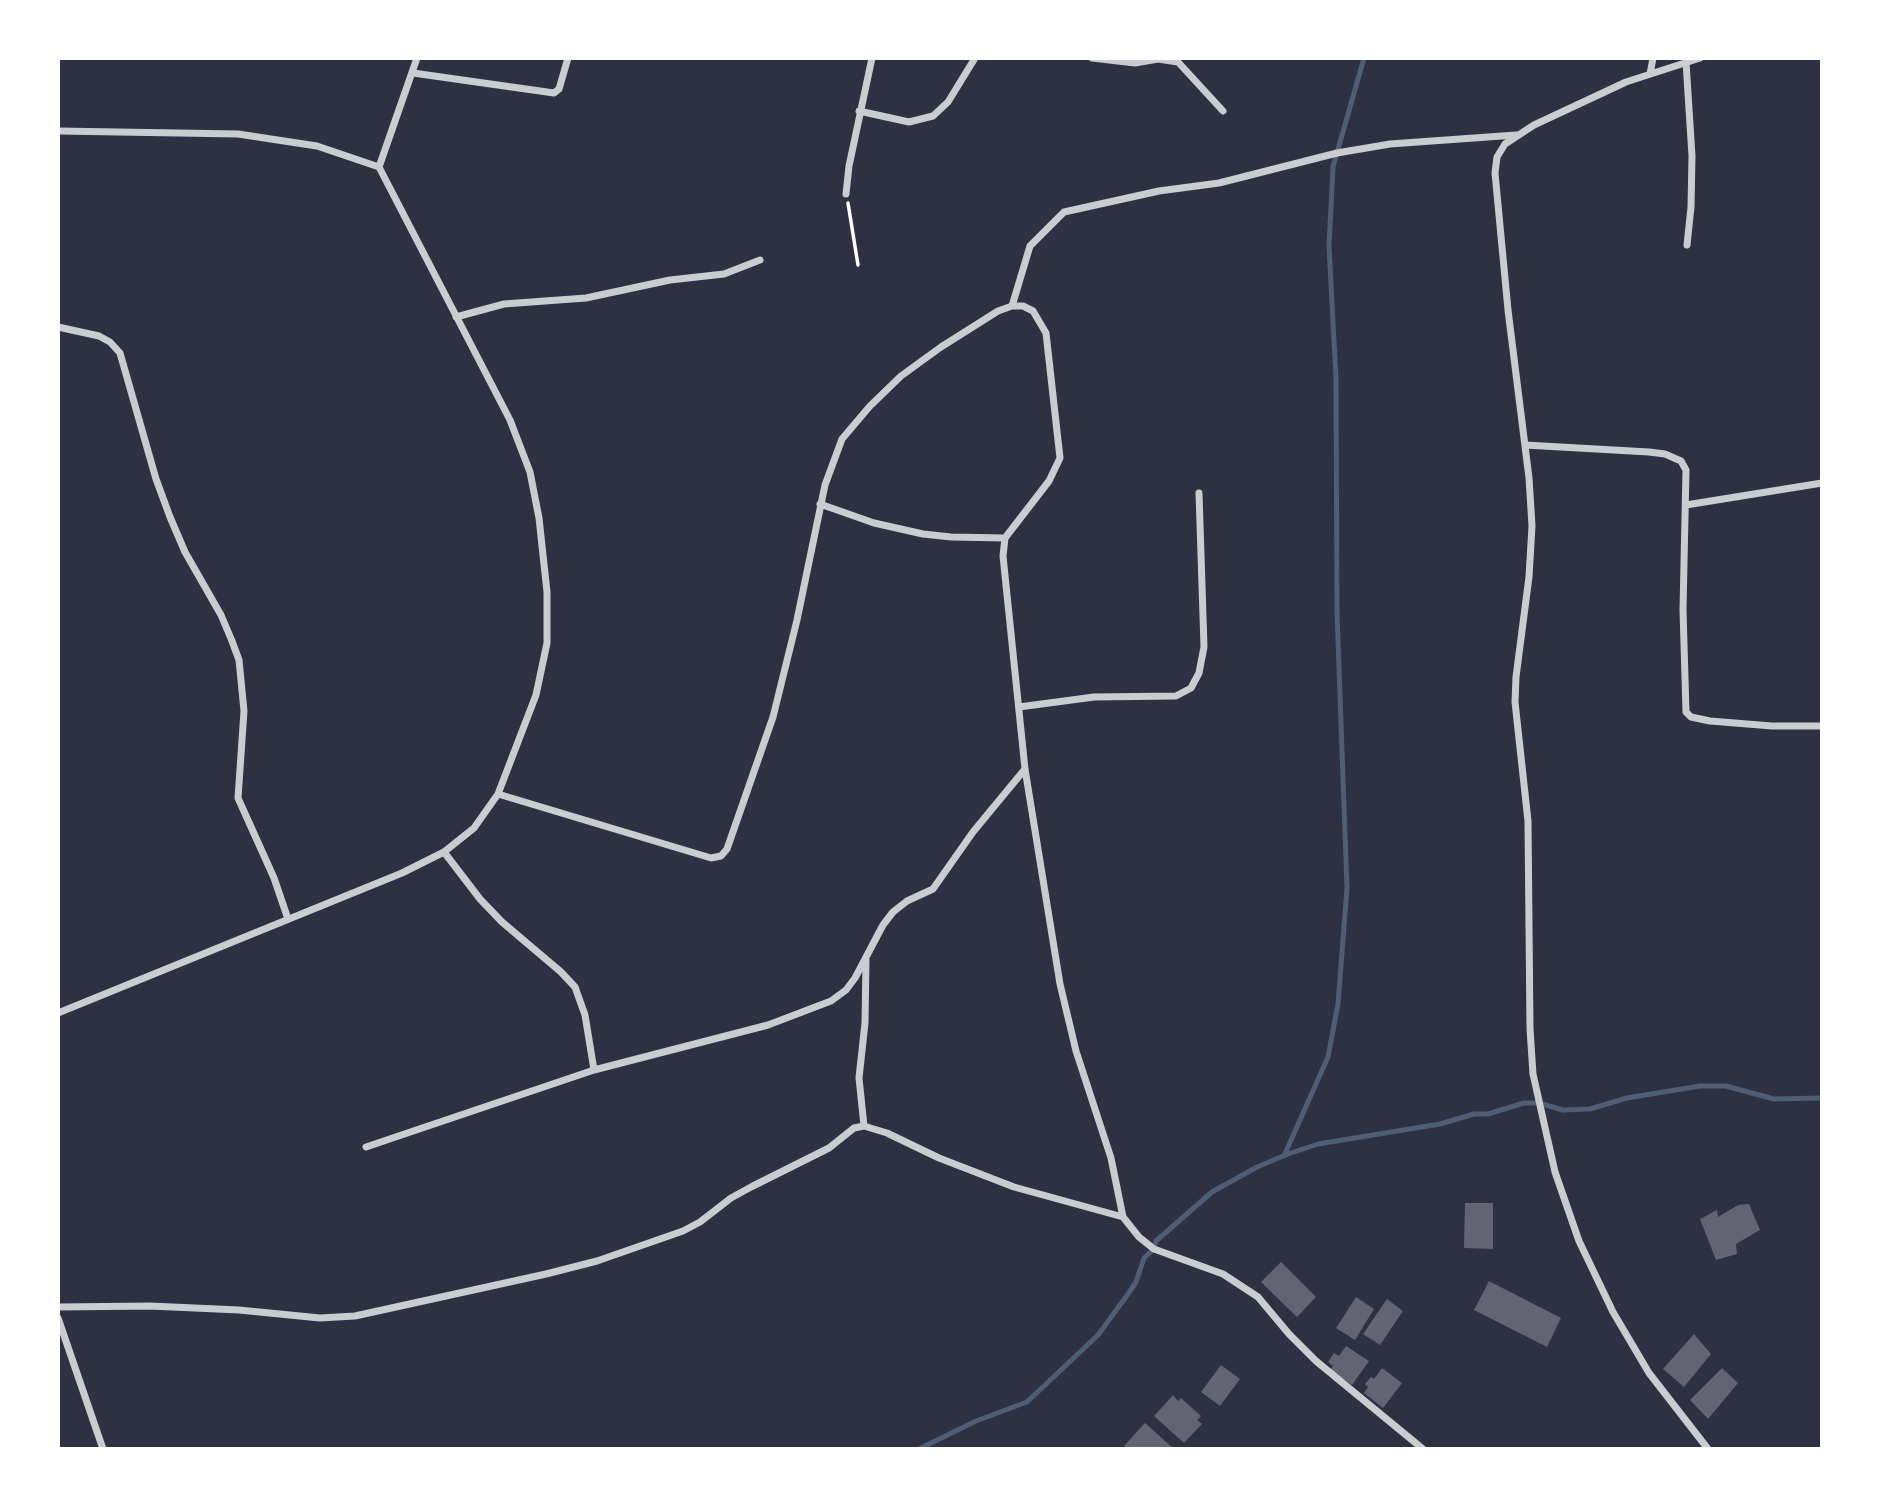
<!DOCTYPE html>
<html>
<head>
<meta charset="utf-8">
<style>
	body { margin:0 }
	#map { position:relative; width:1880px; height:1507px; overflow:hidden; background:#2d3142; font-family:"Golos Text",sans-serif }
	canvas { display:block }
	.frame { position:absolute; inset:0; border:60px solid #fff; pointer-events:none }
</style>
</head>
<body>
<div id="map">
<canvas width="1880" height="1507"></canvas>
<div class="frame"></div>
</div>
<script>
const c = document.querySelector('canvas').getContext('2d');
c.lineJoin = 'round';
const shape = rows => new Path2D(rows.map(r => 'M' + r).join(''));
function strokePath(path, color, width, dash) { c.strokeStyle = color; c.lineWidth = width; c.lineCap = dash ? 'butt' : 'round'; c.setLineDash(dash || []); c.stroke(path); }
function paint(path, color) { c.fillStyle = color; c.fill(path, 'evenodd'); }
strokePath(shape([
	[1284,1156,1328,1057,1338,1004,1347,888,1337,613,1336,379,1329,246,1333,167,1364,58],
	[919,1449,976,1421,1027,1402,1098,1335,1128,1294,1136,1282,1144,1258,1154,1249,1156,1241,1212,1192,1257,1167,1288,1154,1318,1144,1440,1124,1474,1114,1488,1114,1524,1103,1539,1103,1563,1110,1590,1109,1627,1098,1700,1086,1726,1086,1774,1099,1822,1098]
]), '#4f5d75', 5);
paint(shape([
	[1465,1203,1493,1203,1493,1249,1464,1248],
	[1749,1204,1760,1230,1736,1244,1737,1254,1716,1260,1700,1219,1717,1210,1718,1217,1738,1205],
	[1281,1262,1316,1297,1297,1317,1261,1282],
	[1489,1281,1561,1318,1547,1347,1474,1310],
	[1356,1297,1374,1309,1355,1340,1336,1328],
	[1387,1299,1403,1311,1380,1345,1363,1334],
	[1694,1334,1711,1354,1684,1387,1663,1369],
	[1346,1346,1369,1361,1352,1385,1330,1370,1333,1366,1328,1362,1334,1353,1339,1356],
	[1221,1365,1240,1379,1220,1406,1201,1392],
	[1382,1368,1402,1383,1383,1408,1364,1393,1368,1387,1365,1384,1371,1377,1374,1379],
	[1722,1368,1738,1383,1708,1419,1690,1400],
	[1173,1395,1178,1401,1181,1398,1201,1416,1197,1420,1202,1424,1184,1443,1154,1416],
	[1145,1423,1174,1449,1128,1449,1124,1446]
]), '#626471');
strokePath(shape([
	[848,203,858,265]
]), '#fff', 3.5);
strokePath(shape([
	[1092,58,1135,63,1158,59,1178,62,1223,111],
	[1700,58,1626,82,1534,125,1505,144,1497,157,1495,173,1508,310,1529,478,1532,526,1529,577,1516,677,1515,702,1528,821,1530,1029,1533,1074,1555,1172,1579,1241,1613,1312,1649,1373,1708,1449],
	[1686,62,1692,156,1691,207,1687,245],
	[413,73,554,93,559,89,568,58],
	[1650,74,1653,58],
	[859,111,909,122,933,116,948,102,975,58],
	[58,131,238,134,317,146,379,167,510,420,530,472,539,518,547,592,547,643,536,695,498,794,474,828,444,852,402,873,58,1013],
	[379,167,417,58],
	[846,194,849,166,872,58],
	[1012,306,1030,246,1064,212,1159,191,1219,183,1337,153,1390,144,1516,135],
	[456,317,504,304,586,298,670,280,724,274,760,260],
	[58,327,99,336,110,342,120,353,156,479,170,517,185,552,221,615,232,641,239,660,244,711,238,798,274,878,288,919],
	[1525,445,1649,452,1665,454,1681,461,1686,470,1683,610,1686,712,1691,717,1710,721,1772,726,1822,726],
	[820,504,874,523,923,534,951,537,1005,538],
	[1686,505,1822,483],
	[1019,707,1094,697,1176,696,1191,688,1199,673,1204,647,1199,493],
	[498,794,711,858,721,856,727,849,773,717,797,620,825,485,842,439,870,406,901,376,941,347,998,311,1012,306,1023,306,1033,311,1046,333,1060,458,1049,481,1005,538,1003,556,1025,769,1060,984,1076,1051,1111,1158,1123,1217,1139,1237,1154,1249,1223,1274,1258,1297,1289,1334,1316,1361,1423,1449],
	[444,852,480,899,502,922,561,972,575,987,585,1015,594,1070],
	[864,1126,859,1078,865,1023,866,960],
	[366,1147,594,1070,768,1025,831,1001,846,990,855,978,883,925,893,912,907,901,933,889,973,832,1025,769],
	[58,1307,150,1306,239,1310,320,1318,355,1316,546,1274,597,1261,683,1231,700,1222,731,1198,751,1187,829,1148,854,1128,864,1126,887,1133,939,1158,1014,1187,1123,1217],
	[58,1318,103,1449]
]), '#caccd0', 7);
</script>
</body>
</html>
